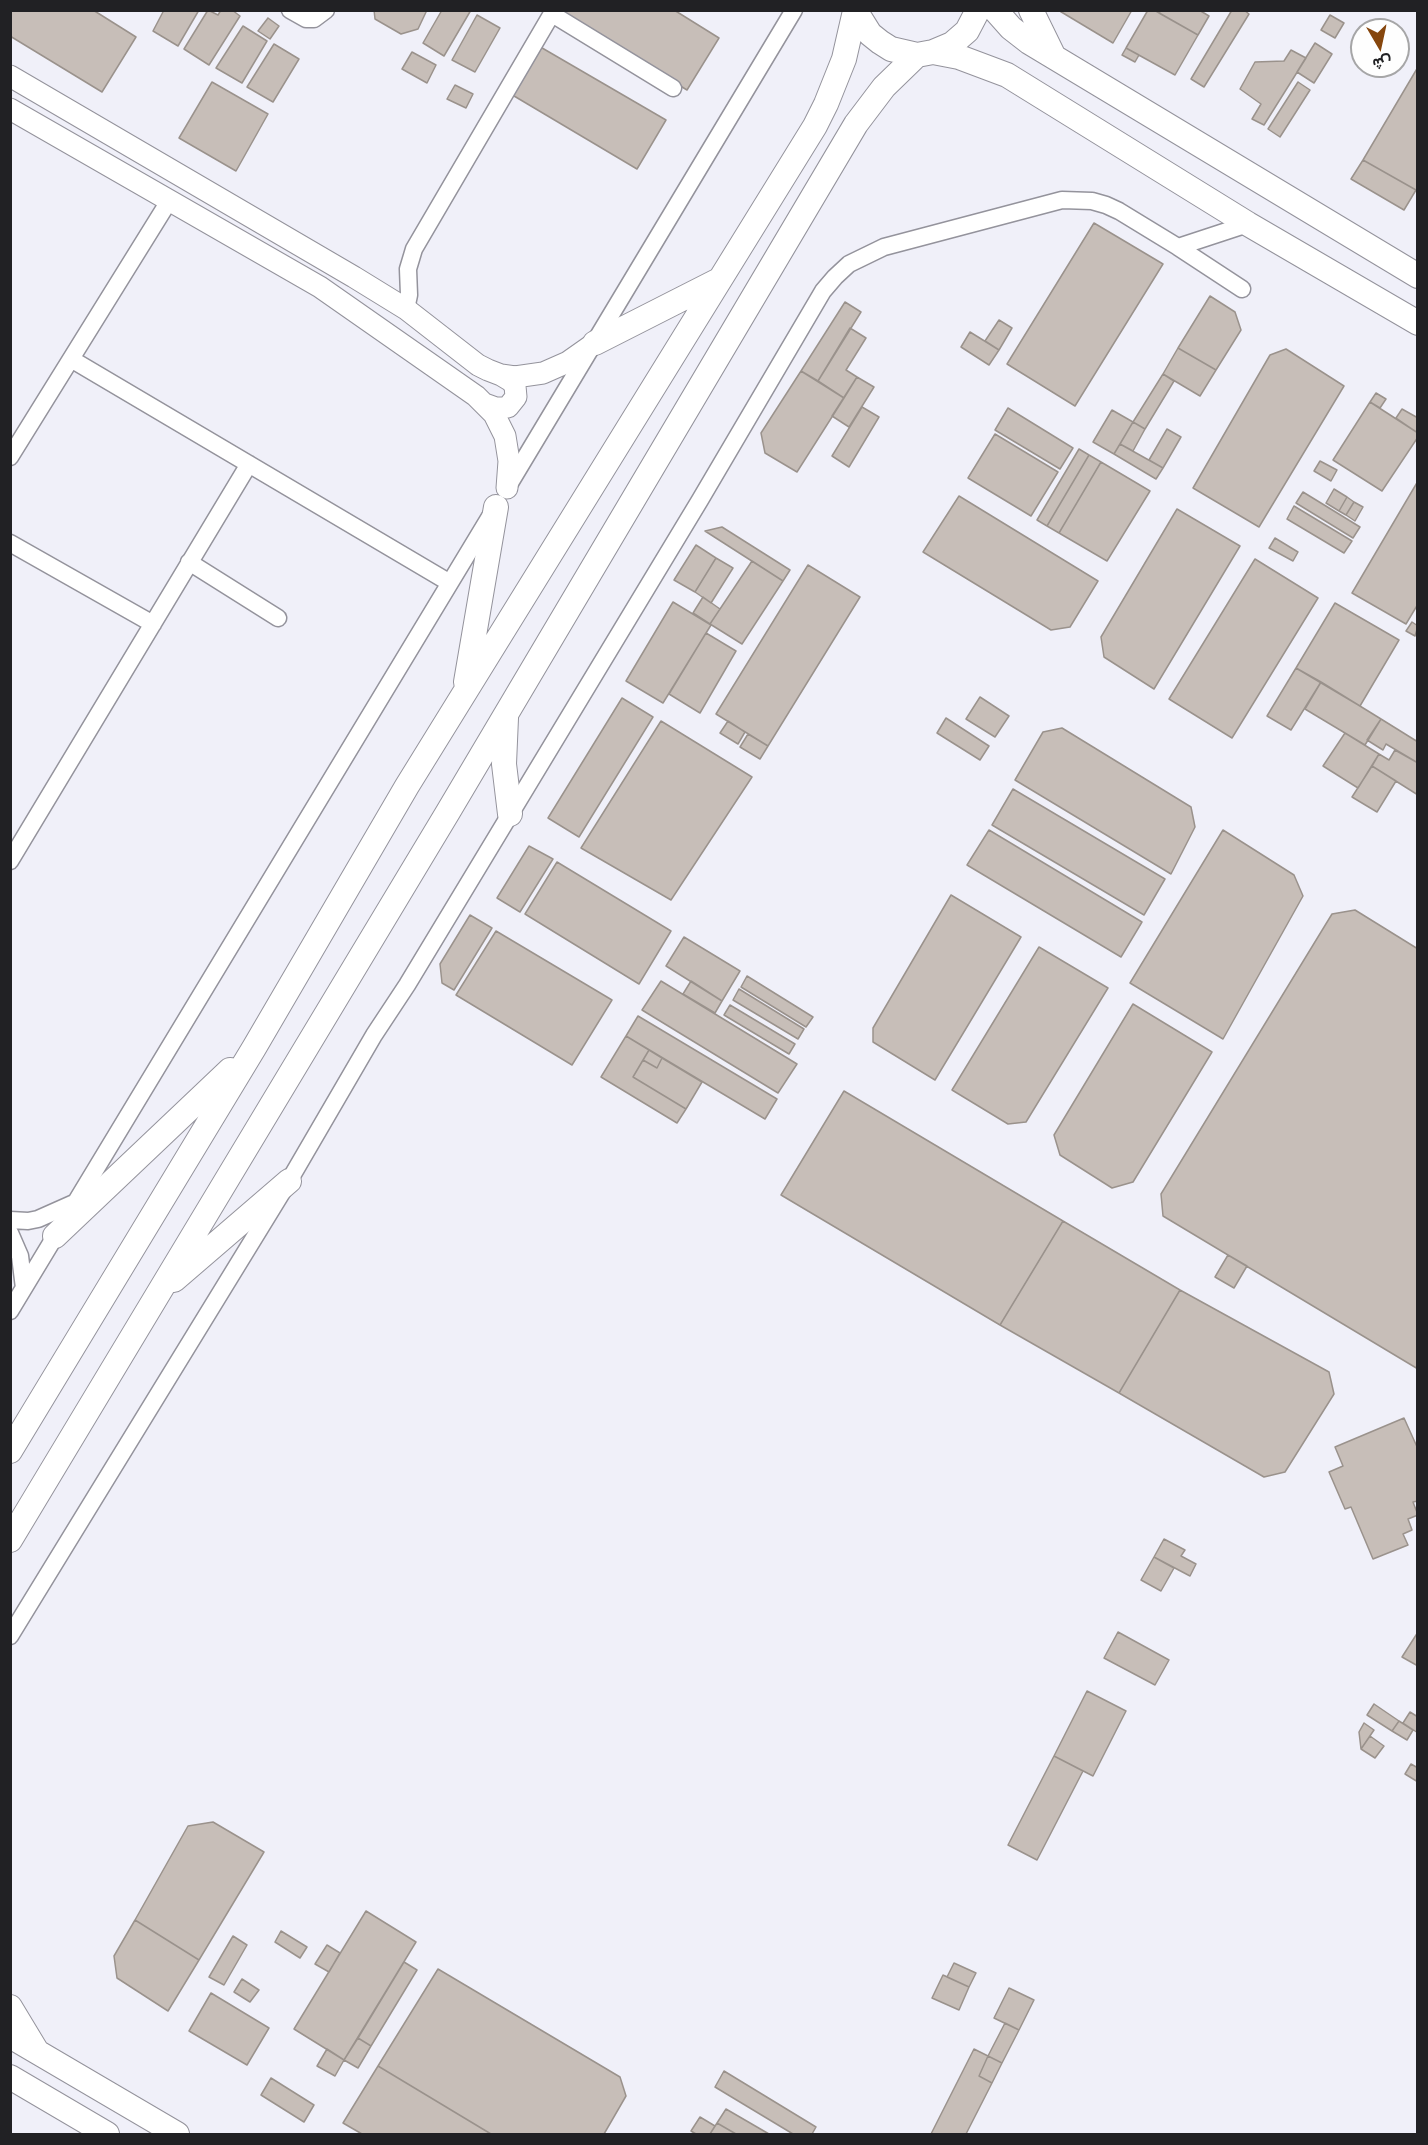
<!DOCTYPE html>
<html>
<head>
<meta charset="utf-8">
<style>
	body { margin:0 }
	#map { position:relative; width:1428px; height:2145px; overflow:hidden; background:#f0f0f9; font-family:Quicksand,Vazirmatn,sans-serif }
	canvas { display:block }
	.frame { position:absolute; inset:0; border:12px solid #212124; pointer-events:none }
	.north { position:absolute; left:1350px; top:18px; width:60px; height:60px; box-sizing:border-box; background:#fefefe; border:2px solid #a6a6a7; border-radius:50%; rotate:171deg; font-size:16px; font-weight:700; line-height:24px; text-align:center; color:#212124 }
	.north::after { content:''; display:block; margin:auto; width:21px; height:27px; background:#86460d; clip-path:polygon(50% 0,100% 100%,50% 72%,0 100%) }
</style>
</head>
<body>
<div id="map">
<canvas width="1428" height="2145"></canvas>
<div class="frame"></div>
<div class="north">ش</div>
</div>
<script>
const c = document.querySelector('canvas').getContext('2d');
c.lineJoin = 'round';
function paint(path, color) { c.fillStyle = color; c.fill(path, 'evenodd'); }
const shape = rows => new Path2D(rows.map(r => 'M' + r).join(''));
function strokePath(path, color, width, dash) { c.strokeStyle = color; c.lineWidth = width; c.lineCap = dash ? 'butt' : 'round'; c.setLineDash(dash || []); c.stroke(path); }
const building = shape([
	[10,10,93,10,136,37,102,92,10,36,10,10],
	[164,10,199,10,178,46,153,31,164,10],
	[208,10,218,15,221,10,232,10,240,16,209,65,184,49,208,10],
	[374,10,427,10,418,29,401,34,375,19,374,10],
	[442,10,471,10,444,56,423,43,442,10],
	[560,10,674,10,719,38,687,90,559,12,560,10],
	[1058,10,1132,10,1113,43,1058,10],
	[1148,10,1154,10,1198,35,1175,75,1126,48,1148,10],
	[1161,10,1199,10,1209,16,1198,35,1159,13,1161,10],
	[1232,10,1244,10,1249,14,1204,87,1191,79,1232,10],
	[477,15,500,28,475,72,452,60,477,15],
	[1330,15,1344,23,1335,38,1321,30,1330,15],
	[268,18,279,26,270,39,258,31,268,18],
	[243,26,267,41,242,83,216,68,243,26],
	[1315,43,1332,54,1314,83,1297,72,1315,43],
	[274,44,299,59,273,102,247,87,274,44],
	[537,45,666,120,637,169,509,93,537,45],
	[1126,48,1139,55,1135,62,1122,55,1126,48],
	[1291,50,1306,58,1264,125,1252,119,1261,104,1240,89,1255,62,1284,61,1291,50],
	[412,52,436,65,427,83,402,69,412,52],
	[1418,67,1418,188,1416,190,1363,160,1418,67],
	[212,82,268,114,236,171,179,138,212,82],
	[1298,82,1310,90,1280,137,1268,129,1298,82],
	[455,85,473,94,466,108,447,99,455,85],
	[1363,160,1416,190,1404,210,1351,179,1363,160],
	[1094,223,1163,264,1075,406,1007,364,1094,223],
	[1210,296,1235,312,1241,330,1216,370,1178,348,1210,296],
	[845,302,861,312,818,381,801,371,845,302],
	[999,320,1012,328,999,350,985,341,999,320],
	[850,328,866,338,846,370,857,377,844,398,818,381,850,328],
	[970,332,999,350,989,365,961,347,970,332],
	[1178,348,1216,370,1200,396,1163,374,1178,348],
	[1286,349,1344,386,1259,527,1193,488,1270,355,1286,349],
	[801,371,844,398,797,472,765,453,761,433,801,371],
	[1163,374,1174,381,1145,429,1133,422,1163,374],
	[857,377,874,387,849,427,832,416,857,377],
	[1376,393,1386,399,1380,408,1370,402,1376,393],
	[1370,402,1418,433,1418,437,1382,491,1333,460,1370,402],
	[862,407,879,417,849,467,832,456,862,407],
	[1008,408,1073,448,1060,469,995,430,1008,408],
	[1402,409,1418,418,1418,433,1396,418,1402,409],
	[1112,410,1133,422,1114,454,1093,442,1112,410],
	[1133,422,1145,429,1133,451,1120,444,1133,422],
	[1167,429,1181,437,1163,468,1149,460,1167,429],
	[995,434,1058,472,1031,516,968,478,995,434],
	[1120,444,1163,468,1156,479,1114,454,1120,444],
	[1079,449,1089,455,1047,526,1037,520,1079,449],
	[1089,455,1101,462,1059,533,1047,526,1089,455],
	[1320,461,1337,470,1331,481,1314,471,1320,461],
	[1101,462,1150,491,1107,561,1059,533,1101,462],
	[1418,481,1418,604,1406,624,1352,593,1418,481],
	[1334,489,1347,497,1339,511,1326,503,1334,489],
	[1303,492,1360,527,1353,538,1296,503,1303,492],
	[959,496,1098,581,1070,627,1051,630,923,552,959,496],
	[1347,497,1354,502,1346,515,1339,511,1347,497],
	[1354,502,1363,507,1355,521,1346,515,1354,502],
	[1294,506,1352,541,1344,553,1287,519,1294,506],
	[1177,509,1240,546,1154,689,1104,657,1101,637,1177,509],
	[722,527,790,570,783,581,705,531,722,527],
	[1275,538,1298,552,1293,561,1269,548,1275,538],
	[696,545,716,558,695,592,674,580,696,545],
	[716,558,733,568,711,603,695,592,716,558],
	[1255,559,1318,598,1232,738,1169,699,1255,559],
	[752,561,783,581,742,644,710,624,752,561],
	[808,565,860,597,768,746,716,714,808,565],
	[703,597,720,609,710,624,693,613,703,597],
	[673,602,711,625,663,703,626,681,673,602],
	[1335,603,1399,640,1360,706,1296,668,1335,603],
	[1412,622,1418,626,1415,636,1406,631,1412,622],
	[706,633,736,651,700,713,669,694,706,633],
	[1296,668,1321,682,1291,730,1267,716,1296,668],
	[1321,682,1381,719,1365,745,1305,709,1321,682],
	[980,697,1009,716,995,737,966,719,980,697],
	[622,698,653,717,579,837,548,818,622,698],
	[946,718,989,746,980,760,937,733,946,718],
	[1381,719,1418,742,1418,763,1386,744,1383,750,1367,740,1381,719],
	[661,721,752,777,671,900,581,848,661,721],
	[728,721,745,732,738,744,720,733,728,721],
	[1062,728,1191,807,1195,827,1171,874,1015,780,1043,732,1062,728],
	[1345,733,1379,754,1358,788,1323,766,1345,733],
	[748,734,768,746,760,759,740,747,748,734],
	[1395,750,1418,763,1418,795,1372,766,1379,754,1389,760,1395,750],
	[1372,766,1396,781,1377,812,1352,797,1372,766],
	[1013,789,1165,879,1144,915,992,825,1013,789],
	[989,830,1142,922,1121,957,967,865,989,830],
	[1223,830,1294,875,1303,896,1223,1039,1130,983,1223,830],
	[529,846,553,859,520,912,497,898,529,846],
	[557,862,671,931,639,984,525,914,557,862],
	[951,895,1021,937,935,1080,873,1042,873,1028,951,895],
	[1355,910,1418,949,1418,1369,1163,1216,1161,1194,1332,914,1355,910],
	[470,915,492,928,454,990,442,983,440,964,470,915],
	[496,931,612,1000,572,1065,456,995,496,931],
	[684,937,740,971,722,1001,666,966,684,937],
	[1039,947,1108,988,1026,1122,1008,1124,952,1090,1039,947],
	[747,976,813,1017,806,1027,741,987,747,976],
	[661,981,797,1064,778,1093,642,1010,661,981],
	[691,981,722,1001,715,1013,683,994,691,981],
	[739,989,804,1029,798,1039,733,1000,739,989],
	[1133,1004,1212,1052,1133,1182,1112,1188,1060,1155,1054,1135,1133,1004],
	[730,1005,795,1044,789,1054,724,1015,730,1005],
	[638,1016,777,1099,765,1119,626,1036,638,1016],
	[626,1036,649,1050,633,1077,686,1109,677,1123,601,1077,626,1036],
	[649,1050,662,1058,657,1068,643,1060,649,1050],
	[662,1058,702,1082,686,1109,633,1077,643,1060,657,1068,662,1058],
	[844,1091,1063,1221,1000,1325,781,1195,844,1091],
	[1063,1221,1180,1290,1119,1393,1000,1325,1063,1221],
	[1228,1255,1247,1266,1234,1288,1215,1277,1228,1255],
	[1180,1290,1329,1372,1334,1394,1285,1472,1264,1477,1119,1393,1180,1290],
	[1404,1418,1418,1449,1418,1501,1413,1502,1418,1515,1408,1519,1412,1530,1403,1534,1408,1545,1373,1559,1351,1507,1345,1509,1329,1472,1343,1466,1335,1447,1404,1418],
	[1164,1539,1185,1550,1181,1556,1196,1564,1190,1576,1154,1557,1164,1539],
	[1154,1557,1174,1568,1161,1591,1141,1580,1154,1557],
	[1118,1632,1169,1660,1155,1685,1104,1658,1118,1632],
	[1418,1632,1418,1666,1402,1657,1418,1632],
	[1087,1691,1126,1711,1093,1776,1054,1756,1087,1691],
	[1374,1704,1399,1721,1392,1731,1367,1715,1374,1704],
	[1410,1712,1418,1717,1418,1733,1403,1723,1410,1712],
	[1399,1721,1413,1730,1407,1740,1392,1731,1399,1721],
	[1364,1723,1374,1730,1361,1749,1359,1732,1364,1723],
	[1370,1736,1384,1746,1375,1758,1361,1749,1370,1736],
	[1054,1756,1083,1771,1037,1860,1008,1845,1054,1756],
	[1411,1764,1418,1768,1418,1782,1405,1774,1411,1764],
	[213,1822,264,1852,199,1960,135,1920,188,1826,213,1822],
	[366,1911,416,1942,344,2060,294,2029,366,1911],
	[135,1920,199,1960,168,2011,117,1978,114,1956,135,1920],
	[281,1931,307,1947,300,1958,275,1942,281,1931],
	[233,1936,247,1945,224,1985,209,1977,233,1936],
	[327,1945,340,1953,329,1972,315,1964,327,1945],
	[404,1962,417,1970,371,2046,358,2038,404,1962],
	[954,1963,976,1973,969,1987,947,1977,954,1963],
	[438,1969,620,2077,626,2096,604,2134,491,2134,378,2066,438,1969],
	[943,1975,969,1987,959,2010,932,1998,943,1975],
	[242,1979,259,1990,250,2002,234,1992,242,1979],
	[1009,1988,1034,2000,1019,2030,994,2018,1009,1988],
	[211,1993,269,2028,247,2065,189,2031,211,1993],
	[1005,2023,1019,2030,1002,2063,988,2056,1005,2023],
	[358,2038,371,2046,358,2068,344,2060,358,2038],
	[327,2049,344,2060,335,2076,317,2066,327,2049],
	[974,2049,988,2056,979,2076,992,2083,966,2134,931,2134,974,2049],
	[988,2056,1002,2063,992,2083,979,2076,988,2056],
	[378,2066,491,2134,362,2134,343,2123,378,2066],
	[724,2071,816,2127,812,2134,793,2134,715,2087,724,2071],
	[271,2078,314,2105,304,2122,261,2095,271,2078],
	[726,2109,769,2134,736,2134,717,2123,726,2109],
	[700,2117,715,2126,710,2134,696,2134,691,2131,700,2117],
	[717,2123,736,2134,710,2134,717,2123]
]);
paint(building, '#c7beb8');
strokePath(building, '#9a928c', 1.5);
const minor = shape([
	[290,10,306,19,314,19,326,10],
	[552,14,673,88],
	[1178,247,1242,289],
	[406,309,409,295,408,269,414,249,554,10],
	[71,359,450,583],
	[10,457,169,201],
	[507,488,794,10],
	[10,543,153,624],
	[189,562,278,618],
	[10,861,249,464],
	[10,1220,28,1221,38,1219,74,1203],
	[10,1233,20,1256,24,1288],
	[10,1311,491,515],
	[10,1636,289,1181,374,1035,407,985,700,500,823,291,835,277,849,264,884,247,1062,200,1092,201,1106,205,1119,211,1178,247,1248,224]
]);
const tertiary = shape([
	[10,76,354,277,406,309,478,365,488,370,501,375,515,377,543,373,568,362,595,343],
	[10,109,320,287,476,396,494,414,505,436,509,461,507,488],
	[485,404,496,408,502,408,508,407,516,397,515,386,511,381,501,375]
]);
const secondary = shape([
	[855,10,870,34,880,42,891,49,917,55,933,52,952,44,967,31,978,10],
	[995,10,1011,28,1029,42,1418,276],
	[1031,10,1054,57],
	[933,52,959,57,1007,75,1248,224,1418,323],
	[595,343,719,280],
	[466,682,496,507],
	[506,718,504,764,510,814],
	[55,1236,230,1070],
	[174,1280,289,1181],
	[10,1451,254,1048,407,786,815,126,826,104,844,59,855,11],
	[10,1540,448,812,856,124,884,87,917,55],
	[10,2007,36,2050],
	[10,2036,177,2134],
	[10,2077,107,2134]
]);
strokePath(minor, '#94939c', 19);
strokePath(tertiary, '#94939c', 23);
strokePath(secondary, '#94939c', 26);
strokePath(minor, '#fff', 16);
strokePath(tertiary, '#fff', 21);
strokePath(secondary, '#fff', 24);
</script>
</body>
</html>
